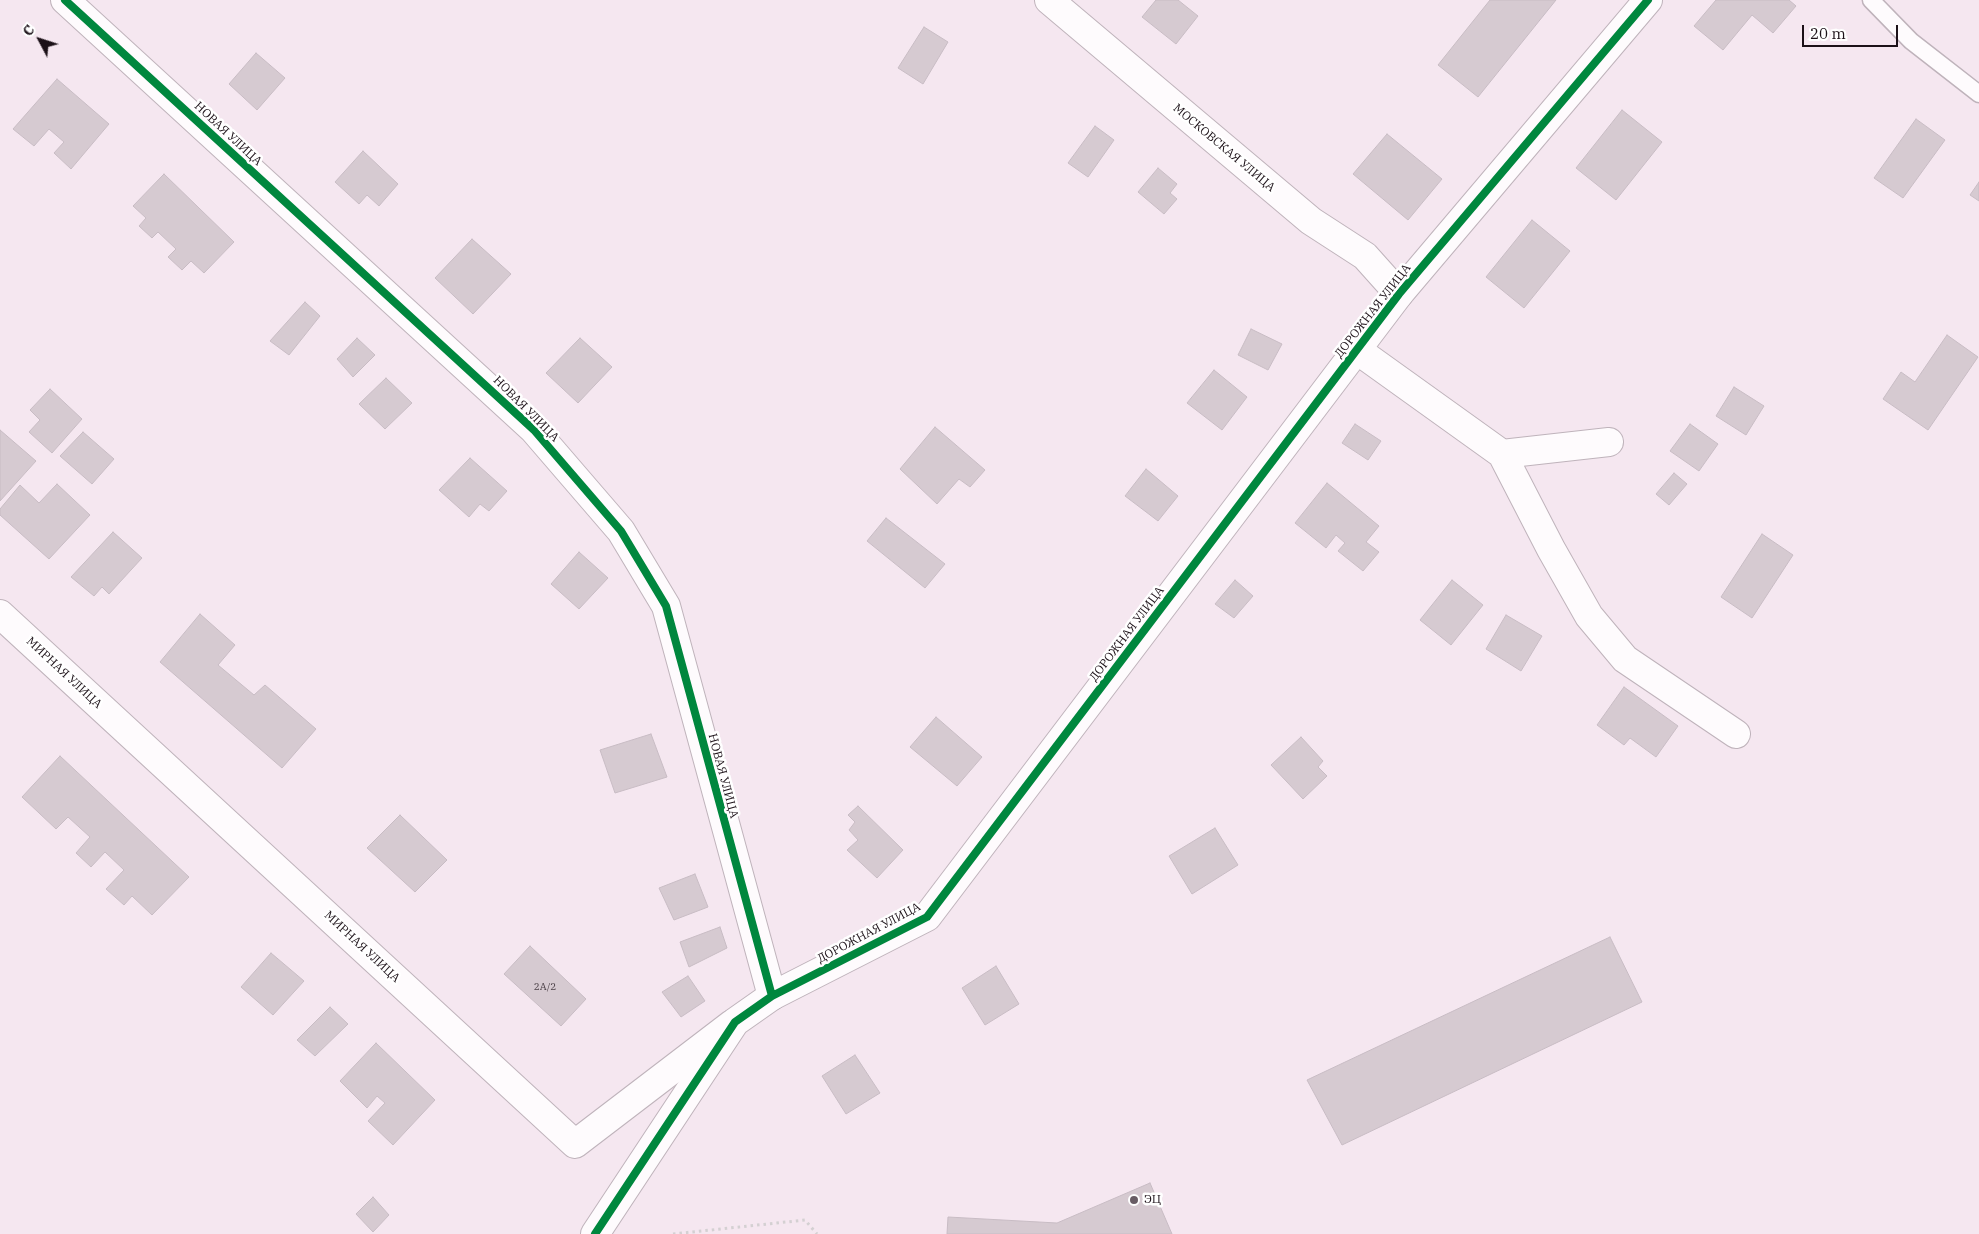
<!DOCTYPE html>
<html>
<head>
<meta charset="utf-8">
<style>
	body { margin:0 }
	#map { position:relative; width:1979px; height:1234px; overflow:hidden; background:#f5e7f0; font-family:"IBM Plex Serif",serif }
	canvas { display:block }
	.north { position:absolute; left:15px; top:15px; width:50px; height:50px; -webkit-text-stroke:4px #fff; paint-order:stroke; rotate:310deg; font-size:14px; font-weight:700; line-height:20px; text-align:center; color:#1c1118 }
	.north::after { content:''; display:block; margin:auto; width:18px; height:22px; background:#1c1118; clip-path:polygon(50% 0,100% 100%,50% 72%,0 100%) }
	.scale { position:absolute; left:1802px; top:25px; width:96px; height:22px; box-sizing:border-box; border:2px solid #1c1118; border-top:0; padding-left:6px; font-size:15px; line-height:18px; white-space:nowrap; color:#1c1118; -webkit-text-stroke:4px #fff; paint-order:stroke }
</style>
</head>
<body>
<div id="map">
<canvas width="1979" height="1234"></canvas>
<div class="north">С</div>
<div class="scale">20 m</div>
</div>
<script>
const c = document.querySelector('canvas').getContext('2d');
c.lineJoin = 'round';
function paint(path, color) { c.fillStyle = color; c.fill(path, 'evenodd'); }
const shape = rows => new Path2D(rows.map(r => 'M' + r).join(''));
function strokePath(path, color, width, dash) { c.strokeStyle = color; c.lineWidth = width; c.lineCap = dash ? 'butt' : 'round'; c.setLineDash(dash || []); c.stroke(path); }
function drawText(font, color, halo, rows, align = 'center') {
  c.font = font + ' "IBM Plex Serif",serif'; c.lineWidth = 5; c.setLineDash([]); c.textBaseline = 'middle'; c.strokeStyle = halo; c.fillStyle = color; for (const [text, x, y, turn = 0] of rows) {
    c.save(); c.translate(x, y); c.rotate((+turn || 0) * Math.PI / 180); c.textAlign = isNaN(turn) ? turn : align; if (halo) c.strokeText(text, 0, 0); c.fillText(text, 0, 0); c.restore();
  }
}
const building = shape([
	[1156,0,1178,0,1198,16,1176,44,1142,17,1156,0],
	[1490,0,1556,0,1478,97,1438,65,1490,0],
	[1716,0,1789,0,1796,6,1773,33,1752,15,1723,50,1694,26,1716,0],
	[924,27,948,42,923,84,898,68,924,27],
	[256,53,285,78,257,110,229,84,256,53],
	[57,79,109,124,71,169,54,153,64,142,49,129,34,146,13,129,57,79],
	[1622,110,1662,142,1616,200,1576,168,1622,110],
	[1916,119,1945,140,1903,198,1874,178,1916,119],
	[1095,126,1114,140,1088,177,1068,163,1095,126],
	[1387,134,1442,179,1408,220,1353,174,1387,134],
	[363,151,398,184,379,206,367,195,359,204,335,182,363,151],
	[1158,168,1177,184,1170,193,1177,199,1164,214,1138,192,1158,168],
	[164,174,234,242,204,273,191,261,182,270,168,257,176,249,158,232,152,238,139,226,146,218,133,206,164,174],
	[1979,182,1979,201,1970,195,1979,182],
	[1532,220,1570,251,1524,308,1486,277,1532,220],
	[472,239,511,274,473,314,435,278,472,239],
	[305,302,320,316,289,355,270,341,305,302],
	[1251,329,1282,344,1268,370,1238,355,1251,329],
	[1947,335,1978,357,1928,430,1883,399,1901,372,1915,382,1947,335],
	[357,338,375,355,353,377,337,359,357,338],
	[580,338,612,367,578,403,546,373,580,338],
	[1214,370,1247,397,1222,430,1187,403,1214,370],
	[386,378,412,403,385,429,359,404,386,378],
	[1734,387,1764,406,1746,435,1716,416,1734,387],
	[50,389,82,419,52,453,29,432,40,420,30,410,50,389],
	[1355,424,1381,441,1368,460,1342,443,1355,424],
	[1690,424,1718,444,1699,471,1670,451,1690,424],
	[935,427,985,470,970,487,959,479,937,504,900,469,935,427],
	[0,430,36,461,0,501,0,430],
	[83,432,114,459,92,484,60,456,83,432],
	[470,458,507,491,489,511,480,504,469,517,439,490,470,458],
	[1146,469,1178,496,1158,521,1125,496,1146,469],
	[1674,473,1687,484,1669,505,1656,494,1674,473],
	[1327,483,1379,526,1366,542,1379,552,1363,571,1338,551,1345,543,1336,535,1326,548,1295,523,1327,483],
	[57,484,90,515,49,559,0,515,0,509,20,485,39,503,57,484],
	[886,518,945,564,925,588,867,541,886,518],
	[113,532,142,558,109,594,102,587,94,596,71,577,113,532],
	[1762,534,1793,555,1752,618,1721,597,1762,534],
	[579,552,608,578,579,609,551,584,579,552],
	[1235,580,1253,596,1234,618,1215,604,1235,580],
	[1452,580,1483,605,1451,645,1420,620,1452,580],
	[200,614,235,645,218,665,254,695,265,685,316,729,282,768,160,662,200,614],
	[1506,615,1542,636,1521,671,1486,649,1506,615],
	[1624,687,1678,726,1656,757,1630,738,1624,745,1597,725,1624,687],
	[936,717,982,757,957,786,910,747,936,717],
	[651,734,667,777,615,793,600,750,651,734],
	[1301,737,1323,761,1318,767,1327,776,1303,799,1271,765,1301,737],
	[60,756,189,877,152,915,132,896,124,905,106,889,124,870,105,852,91,867,76,853,90,837,68,817,56,829,22,797,60,756],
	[858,806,903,850,877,878,847,850,858,840,849,830,855,822,848,815,858,806],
	[400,815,447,860,415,892,367,848,400,815],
	[1215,828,1238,865,1192,894,1169,856,1215,828],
	[695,874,708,907,674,920,659,888,695,874],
	[720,927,727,948,689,967,680,942,720,927],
	[1610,937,1642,1002,1342,1145,1307,1080,1610,937],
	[530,946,586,999,561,1026,504,974,530,946],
	[271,953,304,981,273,1015,241,987,271,953],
	[996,966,1019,1004,985,1025,962,988,996,966],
	[688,976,705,1001,681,1017,662,992,688,976],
	[330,1007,348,1024,315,1056,297,1040,330,1007],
	[376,1043,435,1100,393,1145,368,1121,385,1103,377,1096,367,1108,340,1081,376,1043],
	[855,1055,880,1093,846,1114,822,1076,855,1055],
	[1150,1183,1172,1234,947,1234,948,1217,1057,1223,1150,1183],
	[373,1197,389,1215,373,1232,356,1214,373,1197]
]);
paint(building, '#d6cad1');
strokePath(building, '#c8bcc4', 1);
const service = shape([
	[1871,0,1911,41,1979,94]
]);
const minor = shape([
	[65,0,534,430,621,531,666,606,772,996],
	[1049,0,1311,221,1365,256,1399,294],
	[1357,350,1502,454,1551,549,1589,616,1625,659,1736,734],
	[1502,454,1609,442],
	[0,614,575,1144,732,1024]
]);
const tertiary = shape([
	[595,1234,735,1022,772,996,927,917,1399,294,1648,0]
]);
strokePath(service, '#bfb3bb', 19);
strokePath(minor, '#bfb3bb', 30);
strokePath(tertiary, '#bfb3bb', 30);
strokePath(shape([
	[673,1234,805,1220,817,1234]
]), '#d4d0d2', 3, [2.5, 4]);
strokePath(service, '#fefbfd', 16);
strokePath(minor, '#fefbfd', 28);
strokePath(tertiary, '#fefbfd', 28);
strokePath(shape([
	[65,0,534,430,621,531,666,606,772,996],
	[595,1234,735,1022,772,996,927,917,1399,294,1648,0]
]), '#00873e', 8);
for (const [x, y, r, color] of [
	[1134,1200,5,"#685c64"]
]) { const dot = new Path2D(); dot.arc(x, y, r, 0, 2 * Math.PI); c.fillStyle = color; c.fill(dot); strokePath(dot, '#fff', 2); }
drawText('10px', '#4a3f46', null, [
	["2А/2",545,987]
]);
drawText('12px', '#1c1118', '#fff', [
	["НОВАЯ УЛИЦА",228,134,43],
	["МОСКОВСКАЯ УЛИЦА",1224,148,40],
	["ДОРОЖНАЯ УЛИЦА",1373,311,-52],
	["НОВАЯ УЛИЦА",526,409,45],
	["ДОРОЖНАЯ УЛИЦА",1127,634,-53],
	["МИРНАЯ УЛИЦА",64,673,43],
	["НОВАЯ УЛИЦА",723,776,75],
	["ДОРОЖНАЯ УЛИЦА",869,933,-28],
	["МИРНАЯ УЛИЦА",362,947,43]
]);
drawText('12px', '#1c1118', '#fff', [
	["ЭЦ",1144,1200]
], 'left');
</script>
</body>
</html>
